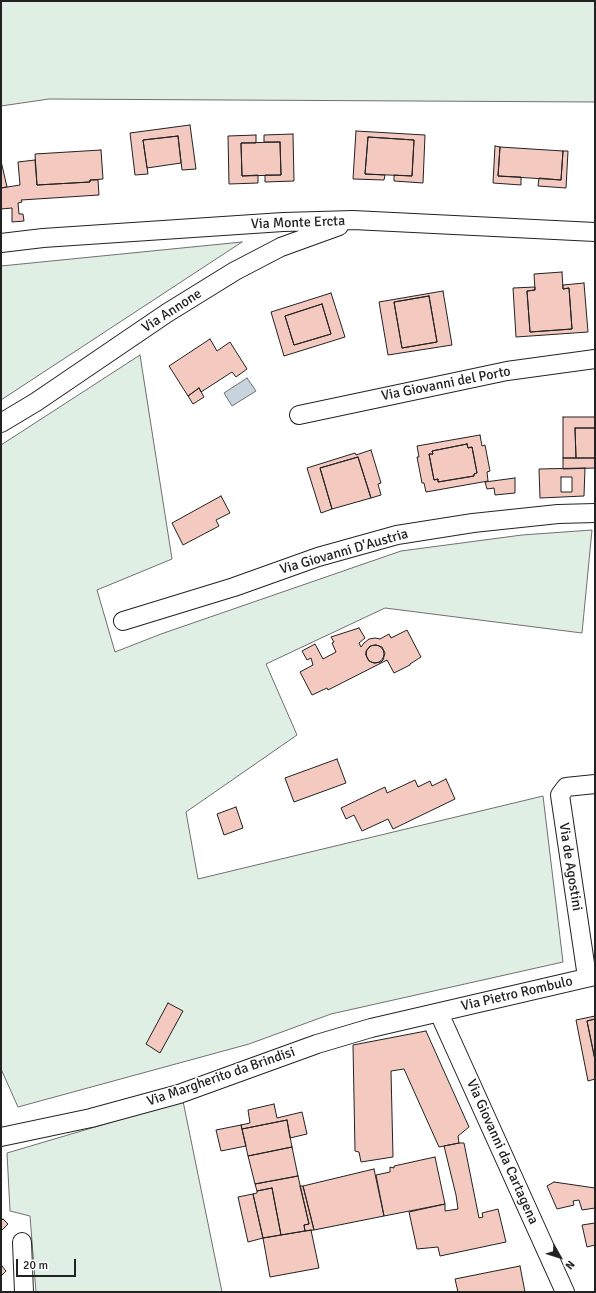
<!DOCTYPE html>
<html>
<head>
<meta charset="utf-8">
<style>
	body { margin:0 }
	#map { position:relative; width:596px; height:1293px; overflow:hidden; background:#fff; font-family:Signika,sans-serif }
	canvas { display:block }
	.frame { position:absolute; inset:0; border:2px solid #222; pointer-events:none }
	.north { position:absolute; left:540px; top:1237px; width:40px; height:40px; -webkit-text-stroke:3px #fff; paint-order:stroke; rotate:129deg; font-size:11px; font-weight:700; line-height:16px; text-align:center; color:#222 }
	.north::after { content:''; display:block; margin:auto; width:14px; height:18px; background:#222; clip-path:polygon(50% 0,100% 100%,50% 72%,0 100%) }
	.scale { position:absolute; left:16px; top:1259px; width:60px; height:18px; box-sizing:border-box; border:2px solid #222; border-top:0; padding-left:5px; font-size:12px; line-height:14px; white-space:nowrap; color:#222; -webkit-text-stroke:3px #fff; paint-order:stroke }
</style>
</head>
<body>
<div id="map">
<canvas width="596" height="1293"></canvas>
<div class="frame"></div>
<div class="north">N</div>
<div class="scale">20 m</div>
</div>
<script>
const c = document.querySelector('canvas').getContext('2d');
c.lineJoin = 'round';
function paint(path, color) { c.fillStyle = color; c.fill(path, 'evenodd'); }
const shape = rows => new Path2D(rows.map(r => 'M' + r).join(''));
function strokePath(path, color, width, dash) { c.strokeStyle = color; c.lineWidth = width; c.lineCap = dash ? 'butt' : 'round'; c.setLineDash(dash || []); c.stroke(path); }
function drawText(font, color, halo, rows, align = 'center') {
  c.font = font + ' Signika,sans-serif'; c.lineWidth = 3; c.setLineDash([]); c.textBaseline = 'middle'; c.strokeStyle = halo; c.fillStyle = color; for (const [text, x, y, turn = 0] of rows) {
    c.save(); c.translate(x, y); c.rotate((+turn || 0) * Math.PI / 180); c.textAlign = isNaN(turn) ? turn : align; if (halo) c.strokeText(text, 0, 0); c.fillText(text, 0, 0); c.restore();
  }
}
const green = shape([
	[1,1,595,1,595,102,49,99,1,106,1,1],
	[242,242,1,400,1,266,242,242],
	[140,355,172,559,97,590,115,652,161,634,401,551,522,535,592,530,582,633,385,608,266,664,297,735,186,812,198,879,543,796,563,962,331,1014,249,1044,18,1107,1,1069,1,445,140,355],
	[183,1101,222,1292,36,1292,30,1216,10,1211,7,1153,183,1101]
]);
paint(green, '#e0efe3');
strokePath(green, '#6f6f6f', 1);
const water = shape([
	[247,378,256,391,232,406,224,393,247,378]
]);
paint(water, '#c7d3dd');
strokePath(water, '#6f6f6f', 1);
const building = shape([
	[190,125,196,169,182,170,178,136,143,140,148,174,135,175,130,133,190,125],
	[356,131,425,135,423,183,394,181,394,175,412,176,414,140,368,137,365,174,385,175,384,180,353,179,356,131],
	[293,134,294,181,265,182,265,175,281,175,280,142,264,142,264,135,293,134],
	[256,135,256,143,241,143,242,176,258,175,258,183,229,184,228,136,256,135],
	[178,136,181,163,147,168,143,140,178,136],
	[368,137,414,140,412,176,365,174,368,137],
	[280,142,281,175,242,176,241,143,280,142],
	[495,146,500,147,498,176,521,177,521,185,493,183,495,146],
	[500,147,563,151,561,180,498,176,500,147],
	[101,150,103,179,90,180,90,182,37,185,35,154,101,150],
	[563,151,568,151,566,188,538,186,539,178,561,180,563,151],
	[35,160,37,185,90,182,90,180,98,180,99,195,21,200,22,202,18,203,19,214,23,214,24,221,12,222,12,208,1,209,1,188,20,185,18,162,35,160],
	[1,161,7,187,1,188,1,161],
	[562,272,563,289,569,288,572,329,530,332,527,291,535,290,534,274,562,272],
	[584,283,588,332,516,337,513,288,535,287,535,290,527,291,530,332,572,329,569,288,563,289,563,285,584,283],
	[443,291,452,345,388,355,379,302,443,291],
	[429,296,437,342,402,348,394,302,429,296],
	[331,293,345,337,284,356,271,312,331,293],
	[322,304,331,334,294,345,285,316,322,304],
	[429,296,437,342,402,348,394,302,429,296],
	[322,304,331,334,294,345,285,316,322,304],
	[210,339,217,351,230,342,247,369,236,377,232,372,201,392,199,388,188,396,169,366,210,339],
	[199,388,204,397,193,404,188,396,199,388],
	[563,417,595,417,595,428,575,428,576,458,563,458,563,417],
	[575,428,595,428,595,458,576,458,575,428],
	[480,435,482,446,485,445,490,471,487,472,488,481,426,492,424,483,422,483,417,457,419,457,417,446,480,435],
	[467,444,468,448,472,447,477,473,474,474,474,476,438,482,438,479,434,480,429,454,433,454,432,451,467,444],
	[467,444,468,448,472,447,477,473,474,474,474,476,438,482,438,479,434,480,429,454,433,454,432,451,467,444],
	[371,450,381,483,378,484,381,495,371,498,358,457,320,468,332,509,321,513,307,468,355,453,356,455,371,450],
	[358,457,371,498,332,509,320,468,358,457],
	[563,458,595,458,595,468,563,469,563,458],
	[585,468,584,496,540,498,539,469,585,468],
	[561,477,572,477,572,492,561,492,561,477],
	[515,478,515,493,495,495,494,488,487,489,485,482,515,478],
	[221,496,230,513,216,520,219,526,183,545,172,523,221,496],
	[359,628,365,638,359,643,361,647,364,643,369,639,375,638,380,639,389,634,391,638,407,630,421,657,410,664,410,665,394,673,387,660,328,690,327,688,312,695,300,672,313,665,311,658,307,660,302,651,315,644,323,659,336,652,332,643,334,642,331,637,359,628],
	[376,645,382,647,385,653,383,660,381,662,374,663,369,661,366,655,366,651,370,646,376,645],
	'366 654a9 9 0 1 1 18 0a9 9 0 1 1-18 0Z',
	[337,759,346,783,294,802,285,778,337,759],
	[446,779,455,799,393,829,388,819,362,831,354,815,346,819,341,808,385,787,387,793,415,780,418,787,430,781,432,786,446,779],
	[236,807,243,828,224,835,217,814,236,807],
	[168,1003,183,1011,160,1053,146,1044,168,1003],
	[595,1016,595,1019,587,1021,595,1060,595,1079,588,1081,576,1020,595,1016],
	[595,1019,595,1060,587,1021,595,1019],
	[426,1031,469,1127,458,1136,459,1143,439,1147,404,1069,391,1071,393,1157,361,1162,359,1152,355,1151,353,1045,426,1031],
	[274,1104,277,1118,302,1112,307,1134,290,1138,287,1120,242,1129,241,1125,250,1123,248,1110,274,1104],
	[287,1120,292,1147,248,1156,242,1129,287,1120],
	[241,1125,246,1146,221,1151,216,1130,241,1125],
	[459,1143,464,1143,479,1218,483,1217,482,1213,498,1209,506,1242,440,1256,438,1247,417,1249,409,1212,445,1204,445,1211,458,1209,456,1195,444,1146,459,1143],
	[292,1147,298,1176,255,1184,248,1156,292,1147],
	[435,1157,445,1204,384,1216,376,1175,390,1172,390,1167,394,1168,394,1166,435,1157],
	[374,1169,384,1216,314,1230,303,1186,374,1169],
	[298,1176,309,1224,304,1225,305,1231,281,1235,272,1188,257,1191,255,1184,298,1176],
	[554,1182,595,1188,595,1208,582,1210,579,1200,573,1201,574,1205,557,1209,547,1186,554,1182],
	[300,1186,303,1186,314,1230,305,1231,304,1225,309,1224,300,1186],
	[272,1188,281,1235,263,1238,253,1194,257,1193,257,1191,272,1188],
	[253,1194,263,1238,248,1242,238,1197,253,1194],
	[3,1219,8,1224,1,1231,1,1221,3,1219],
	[595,1223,595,1245,587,1247,582,1225,595,1223],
	[311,1230,319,1268,270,1277,263,1238,311,1230],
	[2,1266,6,1271,1,1276,1,1267,2,1266],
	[520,1266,525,1292,458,1292,455,1279,520,1266]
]);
paint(building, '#f3c9c0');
strokePath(building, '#222', 1);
const minor = shape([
	[1,243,43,238,283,222,353,220,595,232],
	[299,415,507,371,595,359],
	[1,423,36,402,167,313,235,271,281,247,339,226],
	[123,621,234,587,318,557,397,535,473,523,558,514,595,513],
	[587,977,560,795,566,787,595,784],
	[439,1013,565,1292],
	[1,1137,91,1118,179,1094,317,1044,371,1028,595,976],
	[22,1242,24,1292]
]);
strokePath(minor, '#222', 20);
strokePath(minor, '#fff', 18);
drawText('14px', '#222', '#fff', [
	["Via Monte Ercta",298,223,-2],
	["Via Annone",172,311,-33],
	["Via Giovanni del Porto",446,384,-11],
	["Via Giovanni D'Austria",344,552,-16],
	["Via de Agostini",570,867,81],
	["Via Pietro Rombulo",517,994,-13],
	["Via Margherito da Brindisi",221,1077,-19],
	["Via Giovanni da Cartagena",502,1152,66]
]);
</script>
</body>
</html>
